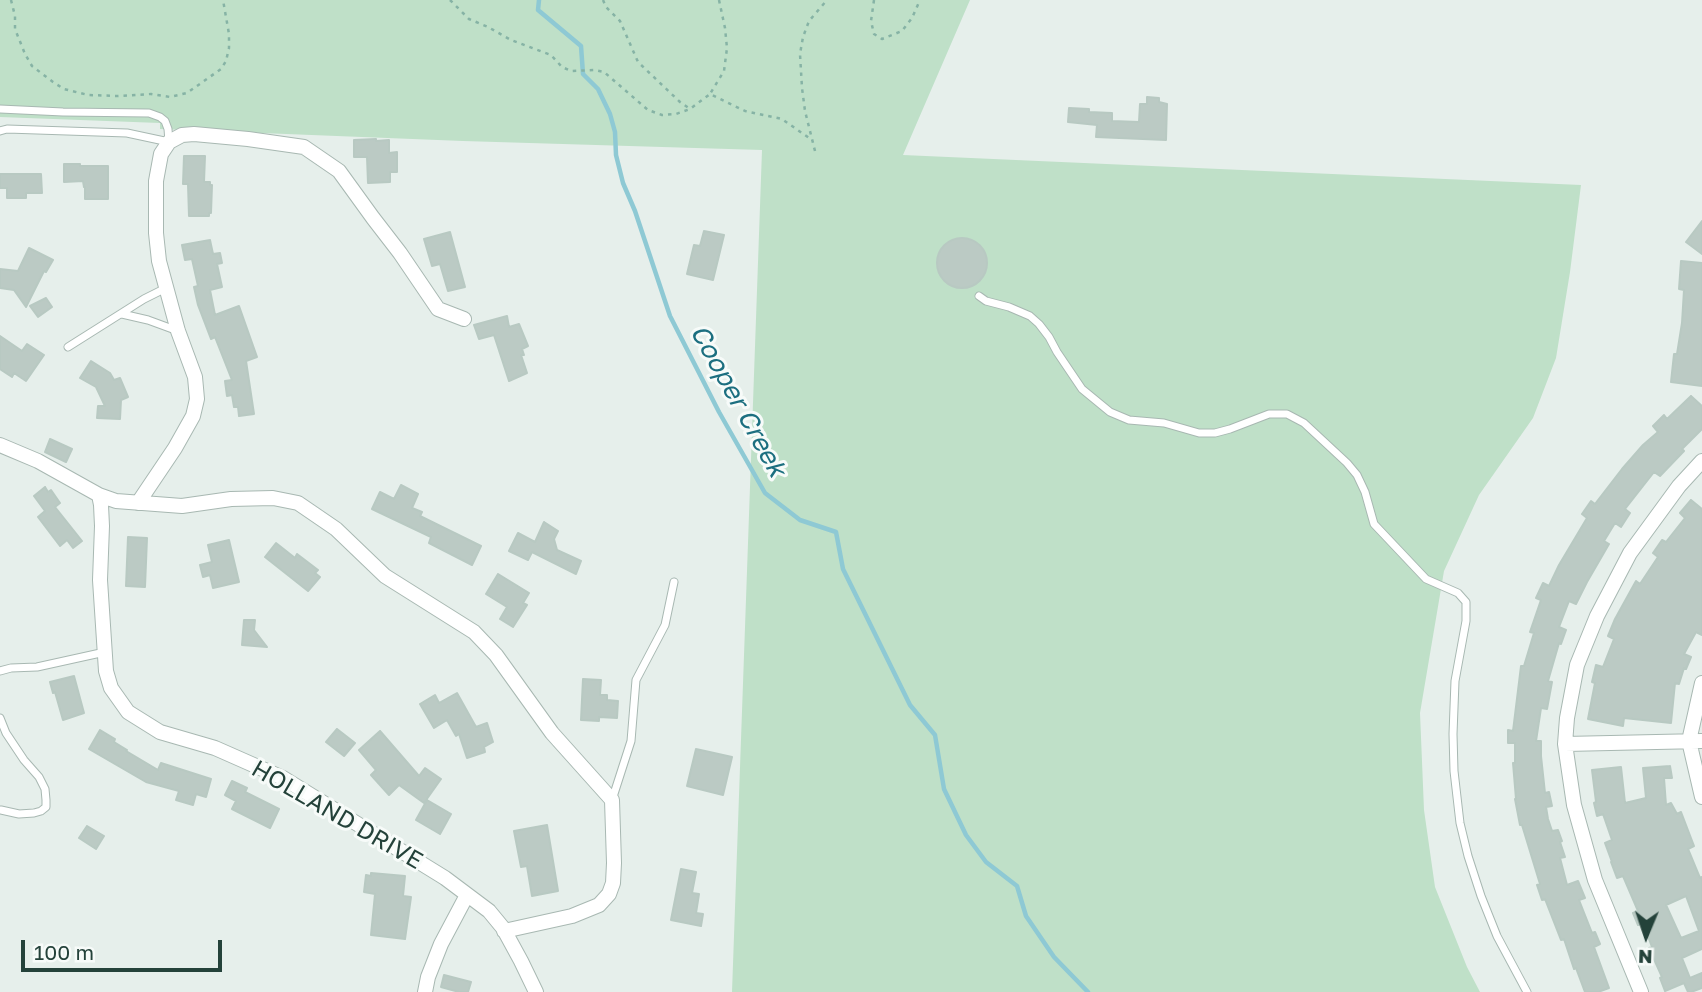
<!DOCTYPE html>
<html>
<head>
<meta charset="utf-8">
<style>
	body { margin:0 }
	#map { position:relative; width:1702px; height:992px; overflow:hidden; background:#e6efeb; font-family:"Golos Text",sans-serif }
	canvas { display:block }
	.north { position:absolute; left:1611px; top:901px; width:70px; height:70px; -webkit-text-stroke:5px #f7fbf9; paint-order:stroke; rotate:182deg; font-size:19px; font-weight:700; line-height:28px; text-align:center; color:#24423a }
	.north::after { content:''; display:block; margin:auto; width:24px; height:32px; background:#24423a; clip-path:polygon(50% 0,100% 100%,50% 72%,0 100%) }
	.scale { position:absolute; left:21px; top:940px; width:201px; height:32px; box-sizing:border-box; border:4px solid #24423a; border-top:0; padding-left:9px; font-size:21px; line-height:24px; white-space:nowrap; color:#24423a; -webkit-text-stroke:5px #f7fbf9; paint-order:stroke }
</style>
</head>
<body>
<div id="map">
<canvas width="1702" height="992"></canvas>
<div class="north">N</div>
<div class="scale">100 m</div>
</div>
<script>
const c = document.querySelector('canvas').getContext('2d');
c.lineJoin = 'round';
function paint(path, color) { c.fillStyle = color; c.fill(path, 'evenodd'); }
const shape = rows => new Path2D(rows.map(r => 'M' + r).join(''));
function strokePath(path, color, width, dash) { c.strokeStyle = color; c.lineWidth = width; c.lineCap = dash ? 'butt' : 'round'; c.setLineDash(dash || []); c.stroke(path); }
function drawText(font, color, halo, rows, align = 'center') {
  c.font = font + ' "Golos Text",sans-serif'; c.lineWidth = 6; c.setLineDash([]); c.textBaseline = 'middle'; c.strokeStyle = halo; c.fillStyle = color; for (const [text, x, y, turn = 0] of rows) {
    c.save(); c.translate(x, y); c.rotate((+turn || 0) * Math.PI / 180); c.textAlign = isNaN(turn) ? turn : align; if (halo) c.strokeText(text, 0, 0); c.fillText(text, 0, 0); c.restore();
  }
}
paint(shape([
	[0,0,970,0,903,155,1581,185,1570,272,1556,358,1533,418,1479,495,1444,571,1420,713,1424,810,1435,887,1467,967,1480,992,732,992,762,150,463,141,160,129,160,123,0,117]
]), '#bfe0c8');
strokePath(shape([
	[539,0,538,10,581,46,583,74,598,89,610,114,615,132,616,155,623,183,635,211,670,316,719,412,765,493,800,520,836,532,843,569,910,705,935,735,944,789,966,835,986,862,1017,886,1026,916,1054,957,1088,992]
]), '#8ec9d4', 4.5);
const building = shape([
	[1147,97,1159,98,1159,102,1167,104,1166,140,1096,137,1097,125,1068,122,1069,108,1089,109,1089,112,1112,113,1112,121,1139,122,1140,104,1147,104,1147,97],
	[376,139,376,141,389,140,389,153,397,152,397,172,390,172,390,182,368,183,367,157,354,157,354,140,376,139],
	[184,156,205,156,204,182,210,182,210,185,212,185,211,213,209,213,209,216,189,216,188,184,183,184,184,156],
	[64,164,80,164,80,166,108,166,108,199,85,199,85,187,84,187,83,181,64,182,64,164],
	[0,174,41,174,42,193,26,193,26,198,7,198,7,188,0,188,0,174],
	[1702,221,1702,254,1686,242,1702,221],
	[704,231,724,235,713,280,687,274,694,245,700,246,704,231],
	[450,232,465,287,448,291,440,264,432,266,424,239,450,232],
	'937 263a25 25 0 1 1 50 0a25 25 0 1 1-50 0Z',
	[210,240,213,254,220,253,222,263,217,264,222,287,210,290,215,315,239,306,257,357,246,361,254,414,239,416,238,407,234,407,232,395,227,396,225,381,232,380,215,337,211,339,198,305,194,287,198,286,192,259,185,260,182,245,210,240],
	[29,248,53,260,46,272,44,271,26,307,14,290,0,288,0,269,18,271,29,248],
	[1681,261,1702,263,1702,386,1671,382,1674,354,1677,354,1682,323,1684,290,1679,289,1681,261],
	[46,298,52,307,38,317,30,306,46,298],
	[507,316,509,327,519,324,528,346,522,349,524,355,521,355,527,373,509,381,494,335,479,339,474,325,507,316],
	[0,336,22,351,27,344,44,355,26,381,14,373,12,377,0,369,0,336],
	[91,361,110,373,114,380,120,378,128,397,121,400,120,419,97,418,98,406,105,406,96,387,80,378,91,361],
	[1691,396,1702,406,1702,429,1682,449,1684,451,1660,476,1654,472,1625,509,1630,513,1621,527,1615,523,1604,541,1609,544,1587,582,1576,604,1569,601,1559,627,1566,630,1561,644,1559,643,1548,681,1552,682,1547,709,1541,708,1536,741,1541,741,1541,756,1545,793,1549,792,1552,806,1546,807,1548,819,1552,831,1558,830,1562,841,1560,842,1565,857,1560,858,1567,885,1578,881,1585,898,1579,900,1592,933,1595,932,1600,944,1594,947,1609,988,1598,992,1585,992,1576,968,1574,969,1564,939,1561,940,1545,899,1542,900,1537,885,1540,884,1522,825,1520,825,1515,799,1516,799,1513,763,1515,763,1515,743,1508,743,1508,730,1513,731,1521,666,1524,666,1534,633,1530,632,1541,600,1536,598,1543,583,1549,586,1559,565,1587,518,1582,514,1591,501,1595,504,1622,469,1643,445,1658,432,1653,426,1664,415,1667,419,1691,396],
	[50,439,72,449,66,462,45,452,50,439],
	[401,485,418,494,412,508,422,512,420,516,481,546,472,565,429,543,431,537,372,509,380,492,394,499,401,485],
	[45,487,48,492,51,490,60,503,55,507,82,541,73,548,67,540,60,546,38,517,45,511,34,496,45,487],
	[1691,500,1702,509,1702,635,1696,632,1684,654,1691,657,1686,669,1684,668,1679,684,1675,683,1671,723,1624,718,1623,726,1588,719,1595,683,1592,682,1596,665,1603,667,1614,639,1608,636,1615,619,1636,581,1640,584,1658,557,1653,553,1662,540,1666,542,1685,518,1680,513,1691,500],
	[544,522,558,531,554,539,557,550,581,561,576,574,532,552,528,560,509,551,518,533,535,542,544,522],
	[128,537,147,538,145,587,126,586,128,537],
	[229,540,239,582,213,588,210,575,203,577,200,565,212,562,208,545,229,540],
	[276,543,295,558,297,554,318,570,315,573,320,577,308,591,265,557,276,543],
	[498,574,529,593,523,603,527,605,513,627,500,619,507,607,486,594,498,574],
	[244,620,255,620,254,630,267,647,242,645,244,620],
	[74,676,84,713,63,720,55,692,53,693,50,682,74,676],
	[583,679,601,680,600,695,607,695,607,700,618,701,617,718,599,717,599,721,581,720,583,679],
	[457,693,476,727,487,723,493,742,484,747,485,752,467,758,459,734,456,736,447,720,434,728,420,704,435,695,439,703,457,693],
	[337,729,355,743,344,756,326,742,337,729],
	[100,730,115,739,114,742,127,750,126,751,158,770,161,763,211,779,206,797,196,794,193,805,176,800,179,791,146,782,89,749,100,730],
	[380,731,419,776,425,768,441,779,424,803,399,785,389,795,371,775,376,770,359,750,380,731],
	[696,749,732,757,723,795,687,786,696,749],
	[1670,766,1672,778,1664,778,1666,805,1671,803,1677,814,1681,812,1694,846,1688,849,1700,878,1702,877,1702,949,1682,958,1690,978,1702,973,1702,988,1691,992,1688,992,1684,983,1665,991,1660,978,1662,977,1649,948,1652,947,1643,923,1638,925,1633,913,1638,911,1623,876,1617,878,1611,862,1612,862,1605,843,1612,840,1603,814,1597,816,1594,803,1596,802,1592,770,1621,767,1625,803,1646,798,1643,768,1670,766],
	[1686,896,1699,931,1681,938,1666,905,1686,896],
	[232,781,247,788,245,792,279,809,270,828,232,809,236,801,225,795,232,781],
	[427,800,451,814,440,834,416,820,427,800],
	[547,825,558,891,532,896,527,866,521,867,514,831,547,825],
	[87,826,104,836,96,849,79,838,87,826],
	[681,869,696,872,692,893,699,894,696,913,703,914,701,926,671,920,681,869],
	[371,873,405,876,403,896,411,897,405,939,371,935,375,894,364,892,366,875,371,876,371,873],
	[444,975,471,982,468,992,459,992,441,987,444,975]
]);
paint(building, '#bbcac4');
strokePath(building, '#b8c9c2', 2);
const lane = shape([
	[0,109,63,112,149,113,160,117,165,121,168,129,169,142,127,133,7,129,0,131],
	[979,296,986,301,1009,307,1030,316,1039,324,1049,337,1057,352,1082,389,1110,412,1129,420,1164,423,1199,433,1215,433,1230,429,1269,414,1287,414,1304,423,1347,463,1357,475,1365,492,1374,524,1426,579,1458,593,1466,602,1466,621,1455,681,1453,734,1454,771,1460,823,1468,856,1481,896,1497,936,1527,992],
	[122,314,148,320,178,331],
	[68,347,144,299,166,288],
	[0,671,11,668,37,667,105,652],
	[0,718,6,733,24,760,39,777,45,789,46,800,46,807,41,811,34,813,19,814,1,810],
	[612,800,631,741,636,680,665,625,674,582]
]);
const street = shape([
	[0,445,38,461,99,495,101,505,102,526,100,580,106,671,111,688,128,712,160,732,215,748,283,778,445,878,489,911,503,928,521,961,536,992],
	[99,495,116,501,182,506,231,499,273,498,298,503,336,529,385,576,474,632,496,655,552,733,612,800,614,863,613,883,609,894,599,905,572,916,504,931],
	[138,503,175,448,193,416,197,399,195,377,178,331,159,261,156,233,156,181,161,154,169,142,182,135,194,134,248,139,304,147,339,171,373,218,400,253,438,309,464,319],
	[1702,683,1689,741,1702,797],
	[1565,744,1702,741],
	[425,992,428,977,441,944,467,895],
	[1641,992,1595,880,1574,805,1565,744,1567,718,1577,665,1597,616,1630,553,1679,486,1702,461]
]);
strokePath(lane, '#a8b8b2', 9);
strokePath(street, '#a8b8b2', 16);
strokePath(shape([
	[11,0,15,16,15,29,25,54,32,66,53,82,64,89,88,95,118,96,151,94,170,97,187,93,221,69,226,61,229,48,229,34,223,0],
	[450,0,469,19,488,27,511,40,551,55,562,67,571,71,595,70,604,72,648,110,662,115,676,114,690,109,710,94],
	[603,0,606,7,620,21,638,62,680,102,690,109],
	[719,0,725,28,727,48,724,71,710,94,745,111,782,119,812,140],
	[874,0,871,21,874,34,882,39,902,31,912,18,920,0],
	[815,151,805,111,802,88,800,54,803,37,809,21,827,0]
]), '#86b3a5', 2.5, [3.5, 5]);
strokePath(lane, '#fff', 7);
strokePath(street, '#fff', 14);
drawText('24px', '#24423a', '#f7fbf9', [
	["HOLLAND DRIVE",337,815,30]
]);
drawText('italic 26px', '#1c6f80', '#f7fbf9', [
	["Cooper Creek",738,401,61]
]);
</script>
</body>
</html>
